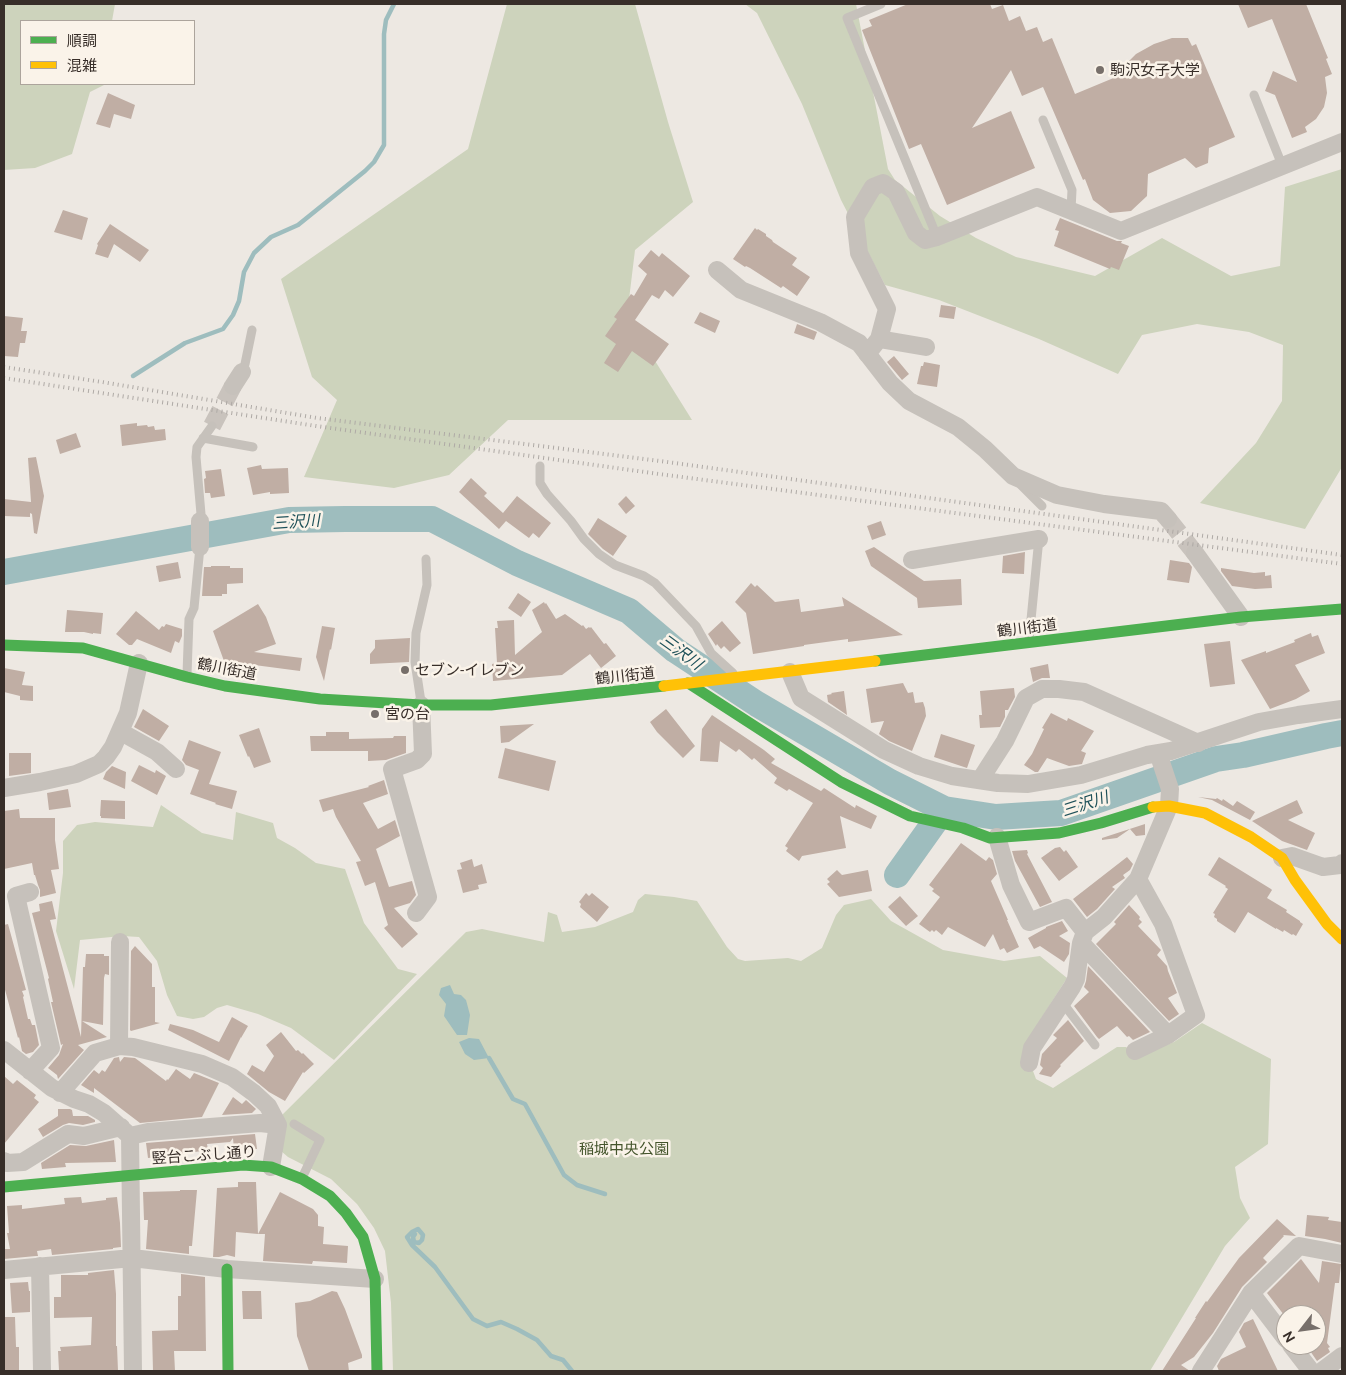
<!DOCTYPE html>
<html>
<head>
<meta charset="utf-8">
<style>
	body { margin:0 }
	#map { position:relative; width:1346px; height:1375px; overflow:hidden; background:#ede8e2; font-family:Ubuntu,"Noto Sans JP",sans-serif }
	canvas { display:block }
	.frame { position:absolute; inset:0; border:5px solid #372e29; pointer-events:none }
	.legend { position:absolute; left:20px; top:20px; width:175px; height:65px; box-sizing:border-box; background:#faf3e9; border:1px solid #aca49c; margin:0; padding:6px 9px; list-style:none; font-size:15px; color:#372e29 }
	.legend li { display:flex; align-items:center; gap:10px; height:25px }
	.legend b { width:25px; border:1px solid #aca49c }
	.north { position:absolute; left:1276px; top:1305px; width:50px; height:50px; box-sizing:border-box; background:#faf3e9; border:1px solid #aca49c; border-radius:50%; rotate:240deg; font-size:14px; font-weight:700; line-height:20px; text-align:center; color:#372e29 }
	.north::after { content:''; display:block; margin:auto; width:18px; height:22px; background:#776f6a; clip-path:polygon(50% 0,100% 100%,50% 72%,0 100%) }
</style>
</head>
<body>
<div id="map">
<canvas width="1346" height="1375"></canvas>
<div class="frame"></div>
<ul class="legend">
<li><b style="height:6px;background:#4caf50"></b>順調</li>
<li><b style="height:6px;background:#ffc107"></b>混雑</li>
</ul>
<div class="north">N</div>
</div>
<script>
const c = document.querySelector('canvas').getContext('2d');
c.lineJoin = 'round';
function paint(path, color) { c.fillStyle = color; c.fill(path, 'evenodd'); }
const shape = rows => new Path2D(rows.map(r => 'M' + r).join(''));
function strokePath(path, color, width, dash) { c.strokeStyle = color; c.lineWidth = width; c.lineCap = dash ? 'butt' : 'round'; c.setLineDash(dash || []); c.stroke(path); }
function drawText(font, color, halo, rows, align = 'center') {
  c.font = font + ' Ubuntu,"Noto Sans JP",sans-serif'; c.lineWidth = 5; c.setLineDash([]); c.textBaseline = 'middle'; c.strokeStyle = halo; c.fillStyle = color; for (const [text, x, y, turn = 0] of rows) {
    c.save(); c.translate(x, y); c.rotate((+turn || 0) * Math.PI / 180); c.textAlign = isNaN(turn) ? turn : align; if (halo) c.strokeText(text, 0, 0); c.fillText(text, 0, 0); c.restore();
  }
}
paint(shape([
	[4,4,115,4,112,21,21,21,21,84,106,84,90,92,72,154,35,168,4,170],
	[507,4,635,4,668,122,693,202,635,250,627,316,692,420,508,420,449,475,394,488,304,477,337,400,312,377,281,279,468,149],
	[745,4,856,4,888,169,895,180,940,216,976,238,1016,257,1095,276,1162,238,1231,276,1280,266,1285,187,1342,169,1342,467,1305,529,1200,503,1256,443,1282,401,1283,345,1249,332,1197,324,1142,335,1118,374,1039,339,939,300,885,285,841,200,802,104,757,13],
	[161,805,202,833,233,840,236,812,273,823,277,838,295,848,316,863,345,869,364,923,398,969,417,974,334,1060,291,1028,258,1014,227,1005,217,1008,204,1017,193,1019,177,1016,167,995,157,961,139,937,122,936,80,940,74,989,56,931,63,873,63,841,77,825,95,822,153,827],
	[645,894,674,897,697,901,727,947,738,959,745,961,788,958,801,961,822,948,836,915,844,905,871,899,891,921,943,950,1004,961,1040,956,1067,978,1025,1044,1024,1058,1033,1071,1036,1079,1053,1088,1117,1047,1126,1047,1137,1056,1174,1042,1202,1023,1271,1059,1268,1144,1235,1167,1240,1198,1250,1218,1225,1246,1150,1371,393,1371,391,1303,385,1251,374,1228,357,1204,331,1179,288,1157,281,1151,280,1117,466,932,482,929,544,942,548,912,557,915,562,932,595,927,633,912,638,900]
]), '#cdd3bc');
paint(shape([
	[450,985,454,994,461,995,466,1000,470,1015,467,1035,457,1035,444,1016,446,1004,439,995,441,988],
	[469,1038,479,1039,489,1058,474,1060,465,1054,459,1042]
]), '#9ebdbe');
strokePath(shape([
	[133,376,185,343,223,329,233,315,239,301,244,272,254,253,271,237,298,225,365,171,374,162,384,145,384,34,386,20,394,4],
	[489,1058,513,1099,525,1104,564,1175,577,1185,605,1194],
	[415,1234,413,1237,414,1242,419,1243,422,1240,423,1235,418,1229,412,1232,407,1237,412,1245,435,1267,473,1319,487,1326,501,1322,517,1329,537,1340,551,1356,563,1360,572,1371]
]), '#9ebdbe', 4.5);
strokePath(shape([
	[4,572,289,520,345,519,432,519,517,563,629,611,675,650,757,704,890,782,944,809,996,817,1061,813,1216,759,1243,755,1326,736,1342,733],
	[897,875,944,809]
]), '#9ebdbe', 26);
paint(shape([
	[908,4,990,4,992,9,1003,5,1009,21,1020,16,1026,31,1037,27,1043,42,1052,38,1075,94,1128,72,1125,65,1136,54,1154,44,1172,38,1188,38,1192,46,1196,44,1235,137,1209,148,1208,163,1196,168,1185,158,1148,174,1147,196,1131,211,1110,213,1093,200,1085,179,1083,180,1043,87,1022,96,1011,70,972,128,1011,111,1035,168,947,205,921,144,909,149,862,30,872,26,869,20],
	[1238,4,1306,4,1328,58,1326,59,1332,74,1325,77,1327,93,1324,107,1316,119,1305,127,1307,132,1292,138,1275,95,1265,91,1273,71,1297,82,1272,19,1248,28],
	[108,93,135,105,131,119,114,114,110,128,96,124],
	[63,210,88,218,82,240,54,232],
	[1060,218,1117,241,1122,241,1121,243,1129,246,1119,270,1111,267,1110,269,1054,246,1059,231,1055,230],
	[110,224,149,250,140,262,114,244,108,258,95,254,98,245,97,244],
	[755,228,757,230,758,229,766,234,766,236,772,240,773,242,797,258,792,265,810,277,797,296,783,286,781,288,750,268,746,266,745,267,733,259],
	[651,250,659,257,662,253,690,276,673,297,665,290,659,299,652,295,635,320,669,344,653,366,632,351,618,372,604,363,616,344,605,336,617,319,614,317,631,294,634,296,647,274,638,266],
	[941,305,956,307,954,319,939,317],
	[700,312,720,321,715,333,694,323],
	[4,316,23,318,21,331,27,331,25,343,20,343,18,357,4,356],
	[797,324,817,332,814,340,794,333],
	[894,356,909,374,902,380,887,362],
	[924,362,940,365,937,387,917,384,921,366,923,366],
	[137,423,137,426,147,425,148,427,154,426,155,430,165,429,166,440,122,446,120,425],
	[76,433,81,447,60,454,56,440],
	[36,457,44,496,37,534,34,533,32,514,30,513,30,517,4,516,4,499,31,502,28,458],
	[261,465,262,469,288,468,289,493,270,494,270,492,253,495,247,468],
	[221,469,225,496,211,498,210,493,205,493,204,479,206,478,205,471],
	[471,478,487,493,484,496,503,513,517,496,551,523,539,538,533,533,529,538,506,521,499,529,459,492],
	[626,496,635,506,626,514,618,504],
	[598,518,627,536,613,556,603,549,588,534],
	[881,521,886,535,872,540,867,526],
	[874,547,924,581,961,579,962,605,918,608,917,598,871,566,865,551],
	[1025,552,1024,574,1002,573,1003,556],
	[1170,560,1189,563,1192,567,1189,583,1167,580],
	[178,562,181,578,159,582,156,566],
	[211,566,230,566,230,568,243,568,243,583,227,584,227,594,222,594,222,596,202,596,204,567,211,567],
	[1221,568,1254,573,1265,572,1265,576,1271,575,1272,588,1255,589,1232,586,1221,571],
	[751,583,755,587,757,585,775,602,799,599,801,612,844,606,842,597,903,635,848,642,848,639,804,645,804,646,753,654,746,613,735,602],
	[518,593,531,602,521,617,508,608],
	[544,602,545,604,546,603,556,619,565,614,582,626,583,625,586,629,589,627,590,628,591,627,604,644,606,643,616,656,601,668,590,654,562,675,493,681,492,664,497,663,495,628,498,628,497,621,514,620,515,655,542,632,532,610],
	[258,604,266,617,276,644,254,652,302,658,300,671,224,661,213,631],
	[67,610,103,613,101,634,93,633,93,634,84,632,65,632],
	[136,611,159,630,162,626,164,627,166,624,182,629,182,636,179,643,175,641,171,653,137,639,132,645,129,645,116,634],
	[722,621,741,643,730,652,724,646,721,649,717,644,716,646,708,634],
	[322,626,335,628,331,650,330,649,324,681,316,657],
	[1311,633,1312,637,1318,635,1325,653,1295,665,1310,691,1296,699,1270,709,1241,660,1266,651,1266,653,1295,642,1294,640],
	[410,638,409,662,370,664,370,654,375,648,375,640],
	[1230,641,1235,684,1210,687,1204,644],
	[1048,664,1050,678,1042,678,1033,682,1030,668],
	[4,668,25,672,22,685,33,686,33,701,20,700,20,696,4,692],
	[903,683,908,693,913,692,915,703,923,702,925,708,926,716,912,751,889,741,879,734,884,721,871,723,866,689],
	[1014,688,1015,697,1008,710,1005,710,1005,717,1000,727,980,728,979,715,982,715,980,691],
	[844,691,847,715,828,702,827,695,832,694,831,693],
	[143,709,169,726,159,741,134,727],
	[666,709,695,746,683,758,657,732,650,722],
	[1051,713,1067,721,1068,718,1094,731,1081,751,1086,753,1082,764,1069,766,1047,758,1038,772,1035,772,1024,765,1032,754,1044,729,1042,728],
	[712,715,764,750,775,759,771,763,821,791,824,788,855,808,856,805,877,816,871,829,840,816,846,848,802,856,799,861,786,851,788,848,785,846,813,803,789,789,787,791,774,783,777,778,754,758,752,760,739,749,736,752,720,741,718,762,700,761,702,729],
	[534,724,509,742,501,743,500,726],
	[259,728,271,762,254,768,249,756,248,757,239,735],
	[326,732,349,732,349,739,393,738,394,736,406,736,406,753,386,760,368,761,368,751,311,751,310,736,326,736],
	[941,734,975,745,967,768,934,757],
	[189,740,221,752,209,784,237,791,232,809,215,804,216,803,190,794,199,770,186,765,182,760],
	[505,748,556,761,549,791,498,778],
	[9,753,31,753,31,773,9,776],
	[139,765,155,773,156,770,166,776,157,795,131,781],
	[112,766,126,772,125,789,103,779,106,772],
	[384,780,388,794,363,803,378,829,395,820,400,836,376,849,389,887,412,881,416,895,410,903,394,908,418,934,402,948,384,928,388,925,375,882,365,886,356,862,361,861,336,817,333,809,323,812,319,800,369,787,368,786],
	[68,789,71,807,49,810,47,793],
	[1198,797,1216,799,1217,798,1222,801,1223,799,1233,806,1237,801,1255,812,1250,820,1212,800],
	[101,800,125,801,125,819,101,818,101,816,100,816],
	[1297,800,1303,813,1288,820,1315,833,1307,850,1282,841,1252,821],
	[19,809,20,818,55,818,55,840,59,869,51,870,56,893,40,897,40,890,38,885,35,875,34,875,32,863,4,869,4,811],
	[1145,824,1145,835,1136,836,1130,829,1117,838,1102,840,1102,838],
	[961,843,986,861,989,857,993,860,997,874,991,881,1008,920,1007,920,1019,947,1007,953,1004,948,1000,950,993,934,985,947,948,927,942,935,936,930,934,932,932,930,930,932,919,924,940,897,932,891,934,889,929,885],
	[1060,847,1064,852,1066,850,1078,867,1059,881,1041,858,1055,848],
	[1027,850,1028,853,1027,854,1052,902,1040,907,1015,861,1012,851],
	[1127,857,1133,864,1130,870,1123,875,1125,878,1112,887,1115,889,1097,909,1087,917,1073,899],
	[1219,857,1271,889,1272,890,1267,898,1287,910,1286,912,1300,921,1300,922,1303,924,1296,936,1293,934,1292,935,1284,930,1283,932,1276,928,1276,929,1248,912,1235,933,1217,921,1217,919,1214,917,1215,914,1213,913,1228,889,1225,887,1226,886,1208,875],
	[472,859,474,867,482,864,487,883,478,885,479,889,463,893,457,870,462,869,460,863],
	[837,870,842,875,868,870,872,891,839,897,827,884,830,882,827,879],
	[586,893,589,896,592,893,609,907,597,922,580,907,581,904,579,902],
	[900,896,918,916,906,926,888,907],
	[52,901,56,919,50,920,81,1037,83,967,85,967,86,954,104,954,104,956,109,956,109,975,105,974,104,978,103,1025,82,1021,107,1037,78,1045,84,1050,58,1079,57,1075,48,1068,59,1055,63,1044,61,1045,51,1002,53,1002,48,979,49,978,32,913,40,911,39,904],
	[1129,905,1140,917,1139,919,1142,922,1138,926,1161,950,1157,955,1167,966,1168,971,1177,993,1168,998,1179,1014,1169,1021,1096,944,1116,924,1114,922],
	[1062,921,1068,931,1059,936,1070,943,1069,954,1064,962,1040,946,1034,949,1028,938,1046,928,1046,927],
	[8,924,26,990,22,991,24,996,23,997,28,1019,30,1019,32,1025,35,1025,39,1045,33,1052,26,1054,22,1051,19,1037,18,1038,4,986,4,925],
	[135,946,152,964,152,987,155,987,155,1022,160,1023,131,1031,130,1030,131,951],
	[1088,966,1150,1032,1133,1040,1129,1036,1127,1037,1117,1026,1099,1039,1097,1037,1074,1006,1089,992,1084,987,1086,981],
	[232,1017,248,1026,241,1038,241,1037,229,1061,168,1030,170,1024,193,1030,219,1042],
	[1068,1020,1084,1041,1060,1065,1061,1066,1051,1077,1039,1074,1043,1068,1040,1065,1042,1054,1057,1038,1053,1035],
	[281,1032,296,1051,298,1050,302,1054,303,1053,314,1064,304,1073,303,1072,285,1101,269,1092,247,1074,252,1065,264,1072,274,1056,266,1045],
	[119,1057,120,1062,124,1057,135,1058,166,1081,167,1079,168,1080,176,1069,190,1079,194,1073,219,1083,202,1117,140,1123,94,1088,94,1093,81,1085,94,1070,99,1074,102,1070,105,1072,114,1058],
	[4,1076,13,1084,17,1080,36,1095,34,1098,39,1102,4,1144],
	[233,1097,242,1104,246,1100,256,1109,252,1113,222,1115],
	[58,1109,70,1109,72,1110,73,1116,88,1116,95,1120,95,1122,83,1125,69,1123,63,1125,43,1137,38,1129,58,1116],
	[255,1134,257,1149,234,1150,233,1138,230,1142,207,1144,208,1150,195,1152,195,1153,148,1158,146,1143],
	[114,1140,116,1162,65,1163,66,1167,42,1169,41,1163,70,1145,86,1146],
	[238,1182,256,1182,258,1234,236,1232,235,1257,227,1255,219,1257,213,1257,217,1188,238,1187],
	[180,1190,197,1190,192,1246,189,1246,189,1254,146,1249,148,1220,144,1220,143,1192,180,1191],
	[280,1192,313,1209,318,1215,318,1226,324,1227,323,1244,348,1246,347,1263,313,1261,312,1264,263,1261,265,1234,258,1234],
	[81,1197,82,1203,106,1200,106,1198,117,1197,120,1223,121,1247,113,1248,113,1249,52,1255,51,1249,37,1251,38,1256,36,1256,4,1259,4,1249,10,1249,7,1233,9,1233,7,1206,22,1205,22,1209,65,1204,64,1198],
	[1307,1215,1329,1217,1328,1220,1342,1222,1342,1243,1325,1239,1305,1236],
	[1277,1219,1296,1236,1283,1235,1284,1236,1263,1258,1267,1262,1242,1287,1213,1333,1194,1357,1181,1365,1190,1371,1162,1371,1196,1318,1195,1318,1206,1301,1207,1302,1239,1258],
	[1301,1259,1319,1283,1322,1261,1341,1264,1339,1283,1335,1283,1327,1343,1330,1347,1328,1348,1330,1352,1317,1361,1306,1345,1316,1345,1316,1315,1284,1315,1267,1293],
	[114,1270,116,1294,116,1346,117,1346,118,1371,59,1371,58,1351,61,1351,60,1347,91,1345,92,1317,54,1318,54,1297,61,1297,61,1275,88,1275,88,1273],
	[181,1274,205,1277,206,1351,174,1351,175,1371,153,1371,152,1331,178,1330,178,1296,181,1296],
	[28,1282,29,1291,30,1291,30,1312,12,1313,10,1283],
	[242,1291,261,1291,262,1319,243,1319],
	[332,1291,337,1292,345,1309,362,1355,362,1358,348,1363,349,1371,309,1371,297,1336,295,1303,310,1301],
	[4,1317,15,1317,16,1347,19,1347,19,1371,4,1371],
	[1253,1319,1278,1371,1219,1371,1217,1366,1221,1359,1246,1347,1239,1332,1244,1323]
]), '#c0aea4');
strokePath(shape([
	[212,426,233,386],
	[1168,519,1195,553]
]), '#c9c3bd', 18, [18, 9]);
strokePath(shape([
	[881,4,847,18,937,237],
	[1254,95,1282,165],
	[1043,120,1072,190,1071,210],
	[242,372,245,364,252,330],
	[203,438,253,447],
	[540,466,540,483,547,494,571,521,584,539,599,554,615,565,644,576,655,583,696,626,711,653,733,673],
	[1021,485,1042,506],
	[200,521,201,514,196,457,197,447,212,426],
	[1029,640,1039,538],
	[187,674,189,619,194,608,200,547],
	[421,702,415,662,416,633,427,585,426,559],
	[1062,1002,1095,1045],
	[294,1124,320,1140,302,1178]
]), '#c6c1bb', 9);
strokePath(shape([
	[717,270,741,290,820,322,859,343,890,383,909,401,958,427,985,449,1013,476,1057,495,1104,504,1161,511,1168,519],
	[879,339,926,347],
	[867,354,879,339,887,309,859,253,855,217,873,187,883,183,896,192,916,233,925,240,937,237,1037,197,1121,231,1342,142],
	[233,386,242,372],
	[200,547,200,521],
	[1195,553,1241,617],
	[912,560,1039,539],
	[790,672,801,698,884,750,919,766,952,776,998,783,1028,784,1081,775,1147,755,1171,751,1259,722,1298,715,1342,709],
	[121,732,157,752,176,769],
	[980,780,1005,741,1026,698,1042,689,1059,689,1084,692,1198,743],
	[4,788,40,782,76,774,99,764,106,757,113,747,128,713,139,663],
	[997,837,1011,885,1029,922,1066,908,1085,932],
	[1282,858,1292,856,1323,867,1340,865,1342,863],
	[30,892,16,896,51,1048,30,1071],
	[416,913,428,897,392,769,417,760,423,754,421,705],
	[1081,943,1168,1035],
	[119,1046,120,942],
	[4,1050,52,1088,74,1099,89,1104,104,1113,130,1136,133,1371],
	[1135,1051,1168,1035,1196,1015,1163,924,1138,879],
	[1029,1063,1032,1048,1072,987,1076,979,1081,943,1085,932,1104,917,1138,879,1169,806,1170,789,1158,753],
	[60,1093,95,1053,119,1046,133,1047,202,1064,232,1077,254,1093,268,1106,278,1125],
	[130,1136,148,1132,260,1123,278,1125,271,1167],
	[4,1161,7,1163,23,1162,68,1134,84,1136,121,1127],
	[40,1266,42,1371],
	[4,1270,132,1258,227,1269,375,1279],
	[1251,1293,1286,1339],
	[1291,1345,1311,1371],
	[1201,1371,1251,1293,1299,1246,1342,1254],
	[1322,1371,1342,1356]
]), '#c6c1bb', 18);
strokePath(shape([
	[4,645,83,648,187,677,225,686,320,699,421,705,491,705,664,686],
	[875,661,1241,617,1342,609],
	[688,683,841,782,910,816,963,828,990,838,1059,833,1101,823,1153,807],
	[4,1187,243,1165,271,1167,302,1179,330,1196,346,1213,363,1237,375,1279,377,1371],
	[227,1269,228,1371]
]), '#4caf50', 11);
strokePath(shape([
	[664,686,875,661],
	[1153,807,1169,806,1205,813,1251,837,1282,858,1295,880,1327,924,1342,939]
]), '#ffc107', 11);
strokePath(shape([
	[4,367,102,382,317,418,660,461,1342,555],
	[4,378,316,426,659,474,1342,564]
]), '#aea9a5', 4, [1, 4]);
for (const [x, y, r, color] of [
	[1100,70,5,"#776f6a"],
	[405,670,5,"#776f6a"],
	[375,714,5,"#776f6a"]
]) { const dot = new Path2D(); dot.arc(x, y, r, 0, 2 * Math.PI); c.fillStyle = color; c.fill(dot); strokePath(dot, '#faf3e9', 2); }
drawText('15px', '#372e29', '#faf3e9', [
	["駒沢女子大学",1110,70],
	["セブン-イレブン",415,670],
	["宮の台",385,714]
], 'left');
drawText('15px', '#372e29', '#faf3e9', [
	["鶴川街道",1027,628,-7],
	["鶴川街道",227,669,11],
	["鶴川街道",625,676,-6],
	["竪台こぶし通り",204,1155,-4]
]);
drawText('15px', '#44552c', '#faf3e9', [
	["稲城中央公園",624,1149]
]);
drawText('italic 16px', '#1e5159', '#faf3e9', [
	["三沢川",296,522,-4],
	["三沢川",681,652,36],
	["三沢川",1085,804,-18]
]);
</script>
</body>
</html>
